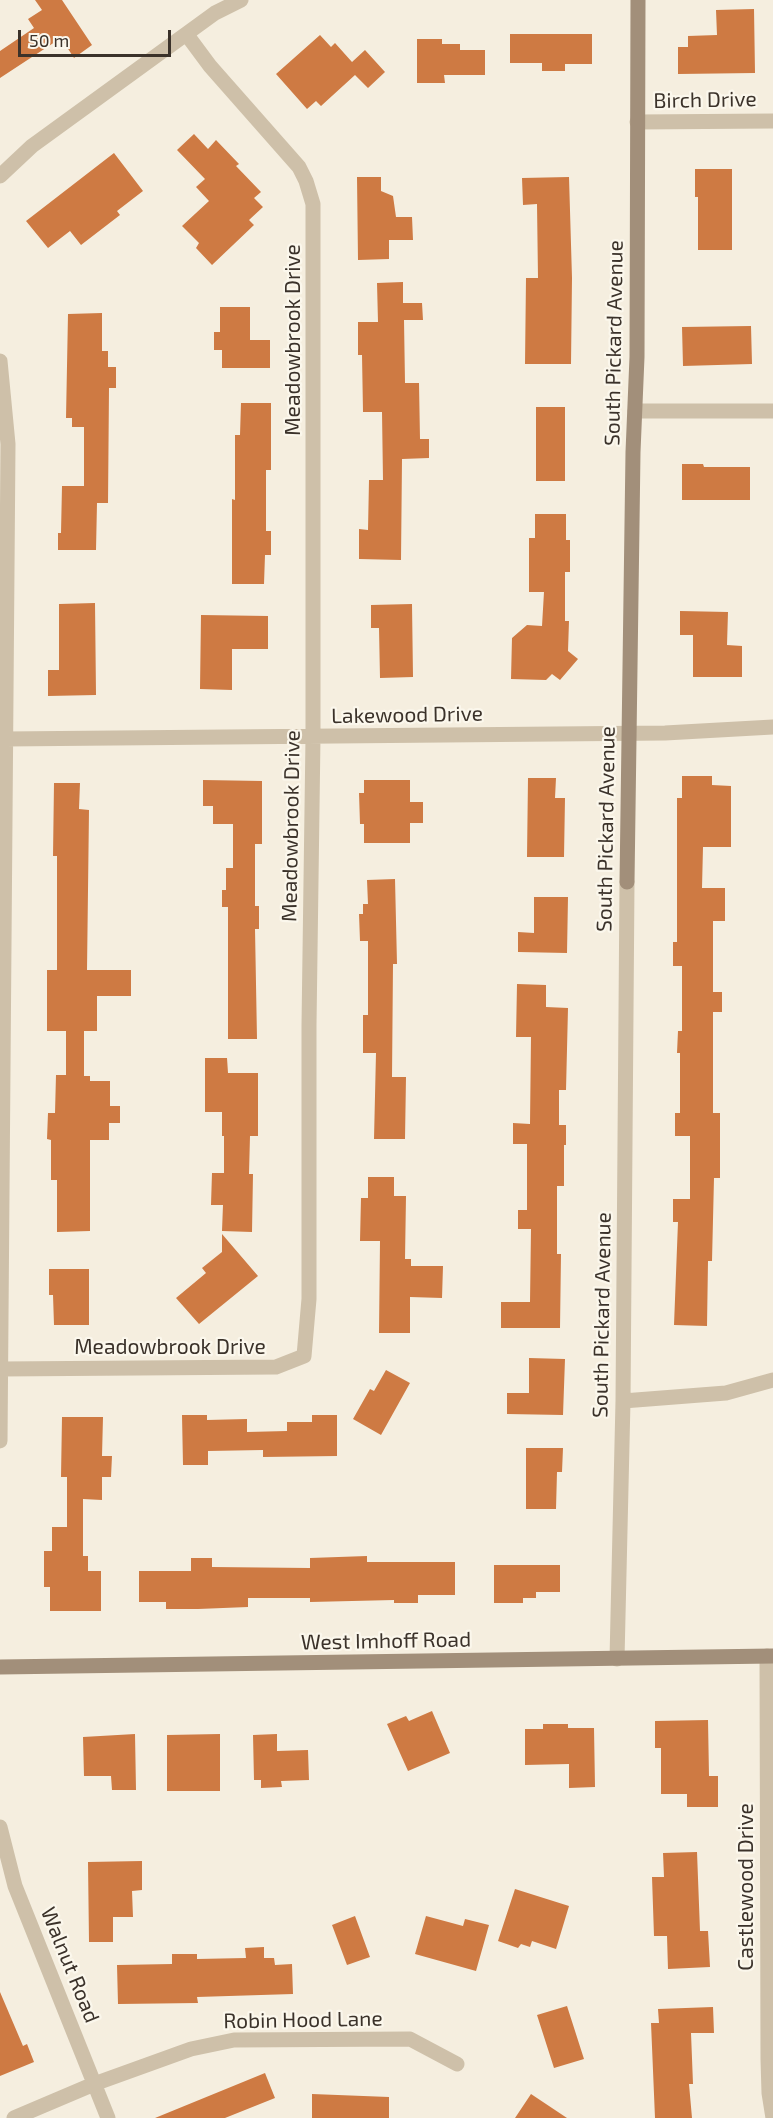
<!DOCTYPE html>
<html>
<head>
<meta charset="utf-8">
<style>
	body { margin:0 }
	#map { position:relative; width:773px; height:2118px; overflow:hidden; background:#f5eedf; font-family:"Exo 2",sans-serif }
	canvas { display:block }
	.scale { position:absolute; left:18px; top:30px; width:153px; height:27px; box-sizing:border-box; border:3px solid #3b322a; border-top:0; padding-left:8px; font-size:18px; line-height:21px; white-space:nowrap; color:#3b322a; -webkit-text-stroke:4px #fbf7ec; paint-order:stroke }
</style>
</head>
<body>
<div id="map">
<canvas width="773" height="2118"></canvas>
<div class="scale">50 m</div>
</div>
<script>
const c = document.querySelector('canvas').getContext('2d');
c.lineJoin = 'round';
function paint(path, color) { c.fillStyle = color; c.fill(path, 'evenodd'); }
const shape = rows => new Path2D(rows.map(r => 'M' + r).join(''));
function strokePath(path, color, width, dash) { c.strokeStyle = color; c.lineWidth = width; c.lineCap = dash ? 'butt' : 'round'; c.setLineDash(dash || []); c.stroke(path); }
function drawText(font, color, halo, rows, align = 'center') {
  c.font = font + ' "Exo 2",sans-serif'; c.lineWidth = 4.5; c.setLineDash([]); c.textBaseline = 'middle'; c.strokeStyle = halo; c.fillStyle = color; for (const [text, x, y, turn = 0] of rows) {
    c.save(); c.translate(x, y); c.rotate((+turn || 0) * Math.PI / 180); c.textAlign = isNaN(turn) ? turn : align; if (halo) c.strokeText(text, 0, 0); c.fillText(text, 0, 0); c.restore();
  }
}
paint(shape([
	[35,0,62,0,92,45,74,58,61,38,0,78,0,51,34,28,28,19,42,10],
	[754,9,755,73,678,74,678,47,688,47,688,36,717,35,716,10],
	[510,34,592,34,592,64,565,64,565,71,542,71,542,63,510,63],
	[320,35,331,47,335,43,352,62,365,50,385,72,368,88,355,75,321,106,316,101,307,109,276,74],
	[417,39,442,39,442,44,460,44,460,50,485,50,485,75,444,75,445,83,417,83],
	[194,134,208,149,216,140,239,164,236,166,261,192,254,198,263,207,249,220,254,225,212,265,196,248,199,243,182,226,209,201,196,187,205,179,177,150],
	[114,153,143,191,117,211,120,215,81,245,70,231,48,248,26,221],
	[695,169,732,169,732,250,698,250,698,197,695,197],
	[357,177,381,177,381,191,393,196,396,217,412,217,413,240,389,240,389,259,358,260],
	[569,177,572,278,571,364,525,364,526,278,538,278,537,204,523,205,522,178],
	[403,282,403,303,422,303,423,320,404,320,405,383,419,383,420,439,429,439,429,458,402,459,401,560,359,559,359,529,368,530,369,480,383,480,382,412,363,412,362,355,358,355,358,322,378,322,377,283],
	[220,307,250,307,250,340,270,340,270,368,222,368,222,350,214,350,214,332,220,332],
	[102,313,102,351,108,351,108,367,116,367,116,388,109,388,108,503,97,503,96,550,58,550,58,533,61,533,62,486,84,486,84,427,72,427,72,418,66,418,68,314],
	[751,326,752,364,683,366,682,327],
	[241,403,271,403,271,470,266,470,266,531,271,531,271,555,265,555,264,584,232,584,232,499,235,500,235,435,240,435],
	[536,407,565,407,565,481,536,481],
	[682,464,703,464,704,467,750,467,750,500,682,500],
	[535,514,566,514,566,540,570,540,570,572,565,572,565,621,569,621,568,651,578,659,560,680,552,674,546,680,511,679,512,638,527,625,542,626,544,592,529,592,529,538,535,538],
	[95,603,96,695,48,696,48,670,59,670,59,604],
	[412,604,413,677,380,678,379,628,371,628,371,605],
	[680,611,728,612,727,645,742,646,742,677,693,677,693,635,680,635],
	[201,615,268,616,268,649,232,649,232,690,200,689],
	[682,776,712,776,712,785,731,786,731,847,703,847,702,888,725,888,725,921,713,921,713,992,722,992,722,1012,713,1012,713,1113,720,1113,720,1178,714,1178,712,1261,708,1261,707,1326,674,1325,678,1222,673,1222,673,1199,690,1199,690,1136,675,1136,675,1113,680,1113,680,1053,677,1053,678,1031,682,1031,682,966,673,966,673,942,677,942,677,798,682,798],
	[528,778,556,778,555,798,565,798,564,857,527,857],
	[203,780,262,781,262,844,255,844,255,906,259,906,259,929,255,929,257,1039,228,1039,228,907,222,907,222,890,226,890,226,868,233,868,233,824,213,824,213,806,203,806],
	[364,780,410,780,410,802,423,802,423,823,410,823,410,843,364,843,364,824,360,824,359,793,364,793],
	[54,783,80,783,79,809,89,810,87,970,131,970,131,996,97,996,97,1031,84,1031,84,1076,90,1076,90,1081,110,1081,110,1106,120,1106,120,1123,109,1123,109,1140,90,1140,90,1231,57,1232,57,1180,51,1180,51,1140,47,1139,48,1113,55,1113,56,1075,66,1075,66,1031,47,1031,47,970,57,970,57,856,53,856],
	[395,879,397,964,393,964,392,1077,406,1077,405,1139,374,1139,376,1053,363,1053,363,1015,368,1015,368,941,360,941,359,914,363,914,363,904,368,904,367,880],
	[534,897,568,897,567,953,518,952,518,932,534,933],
	[517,984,546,985,546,1007,568,1008,566,1090,559,1090,559,1125,566,1125,566,1145,564,1145,564,1186,557,1186,557,1254,561,1254,560,1328,501,1328,501,1302,530,1302,531,1229,518,1229,518,1210,527,1210,527,1144,513,1144,513,1123,530,1124,531,1037,516,1037],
	[205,1058,227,1058,228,1073,258,1073,258,1136,250,1136,249,1174,253,1174,252,1232,222,1231,223,1205,211,1205,212,1173,224,1173,224,1136,222,1136,222,1112,205,1112],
	[368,1177,394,1177,394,1196,406,1196,405,1259,411,1259,411,1266,443,1266,442,1298,410,1297,410,1333,379,1333,380,1241,360,1241,361,1198,368,1198],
	[222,1234,258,1276,199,1324,176,1298,206,1273,202,1268,222,1252],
	[49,1269,89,1269,89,1325,54,1325,53,1295,49,1295],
	[529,1358,565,1359,563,1415,507,1414,507,1393,529,1393],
	[386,1370,410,1383,381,1435,353,1419,370,1389,374,1391],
	[182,1415,207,1415,207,1420,247,1419,247,1432,287,1431,287,1422,312,1422,312,1415,337,1415,337,1456,263,1457,263,1450,208,1451,208,1465,183,1465],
	[62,1417,103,1417,102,1456,112,1456,111,1477,102,1477,102,1500,83,1499,83,1556,88,1556,88,1571,101,1571,101,1611,50,1611,50,1587,44,1587,44,1551,52,1551,52,1527,67,1527,67,1477,61,1477],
	[526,1448,563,1448,562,1472,557,1472,556,1509,526,1509],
	[367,1556,367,1562,455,1562,455,1595,418,1595,418,1603,394,1603,394,1600,310,1602,310,1598,248,1598,248,1607,198,1609,166,1609,166,1602,139,1602,139,1571,191,1571,191,1558,212,1558,212,1567,310,1568,310,1558],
	[494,1565,560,1565,560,1592,536,1592,536,1598,523,1598,523,1603,494,1603],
	[432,1711,450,1753,408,1771,387,1724,406,1716,409,1721],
	[708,1720,709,1776,718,1776,718,1807,687,1807,687,1794,661,1794,661,1748,655,1748,655,1721],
	[543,1724,568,1724,568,1728,594,1728,595,1787,569,1788,569,1764,525,1765,525,1729,543,1729],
	[135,1734,136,1790,112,1790,111,1776,84,1776,83,1737],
	[220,1734,220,1791,167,1791,167,1735],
	[277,1734,277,1751,308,1750,309,1780,281,1781,282,1787,261,1788,261,1780,254,1780,253,1735],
	[697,1852,700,1931,708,1931,710,1967,668,1969,667,1936,654,1936,652,1877,664,1877,663,1853],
	[142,1861,142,1890,132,1891,133,1917,113,1917,113,1942,89,1942,88,1862],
	[515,1889,569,1906,556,1949,532,1941,530,1947,521,1944,518,1948,498,1941],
	[355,1916,370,1957,347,1965,332,1925],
	[426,1916,463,1926,465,1919,489,1925,476,1971,415,1954],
	[264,1947,264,1958,274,1958,275,1965,292,1964,293,1994,197,1997,198,2003,118,2004,117,1965,172,1964,172,1954,197,1954,197,1959,246,1958,245,1948],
	[0,1992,23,2046,27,2044,34,2062,0,2076],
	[567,2006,584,2059,554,2068,537,2015],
	[713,2007,714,2033,691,2033,693,2084,689,2084,692,2118,655,2118,651,2023,659,2023,658,2009],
	[265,2073,275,2098,225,2118,155,2118],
	[312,2094,389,2097,389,2118,312,2118],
	[531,2094,567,2118,515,2118]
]), '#ce7a43');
strokePath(shape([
	[637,122,773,121],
	[0,176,32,146,215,13,241,0],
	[0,361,8,444,0,1441],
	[635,411,773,411],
	[5,739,665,733,773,727],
	[1,1369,276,1367,304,1356,309,1299,309,1025,313,737,313,204,306,181,299,167,210,66,187,35],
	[623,1401,726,1393,773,1380],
	[767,1656,768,2059,769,2093,773,2118],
	[617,1659,623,1401,627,882],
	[0,1827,15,1886,108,2118],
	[14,2118,94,2084,191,2049,234,2040,410,2039,457,2064]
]), '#cec0a9', 15);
strokePath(shape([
	[627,882,633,452,637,357,638,0],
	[0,1667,773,1656]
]), '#a28f7a', 15);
drawText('21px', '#3b322a', '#fbf7ec', [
	["Birch Drive",705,100,-1],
	["Meadowbrook Drive",293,340,-90],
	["South Pickard Avenue",614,343,-89],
	["Lakewood Drive",407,715,-1],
	["Meadowbrook Drive",291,826,-89],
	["South Pickard Avenue",606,829,-89],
	["South Pickard Avenue",602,1315,-89],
	["Meadowbrook Drive",170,1347],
	["West Imhoff Road",386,1641,-1],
	["Castlewood Drive",746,1887,-90],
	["Walnut Road",70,1965,68],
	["Robin Hood Lane",303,2020,-1]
]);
</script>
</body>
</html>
